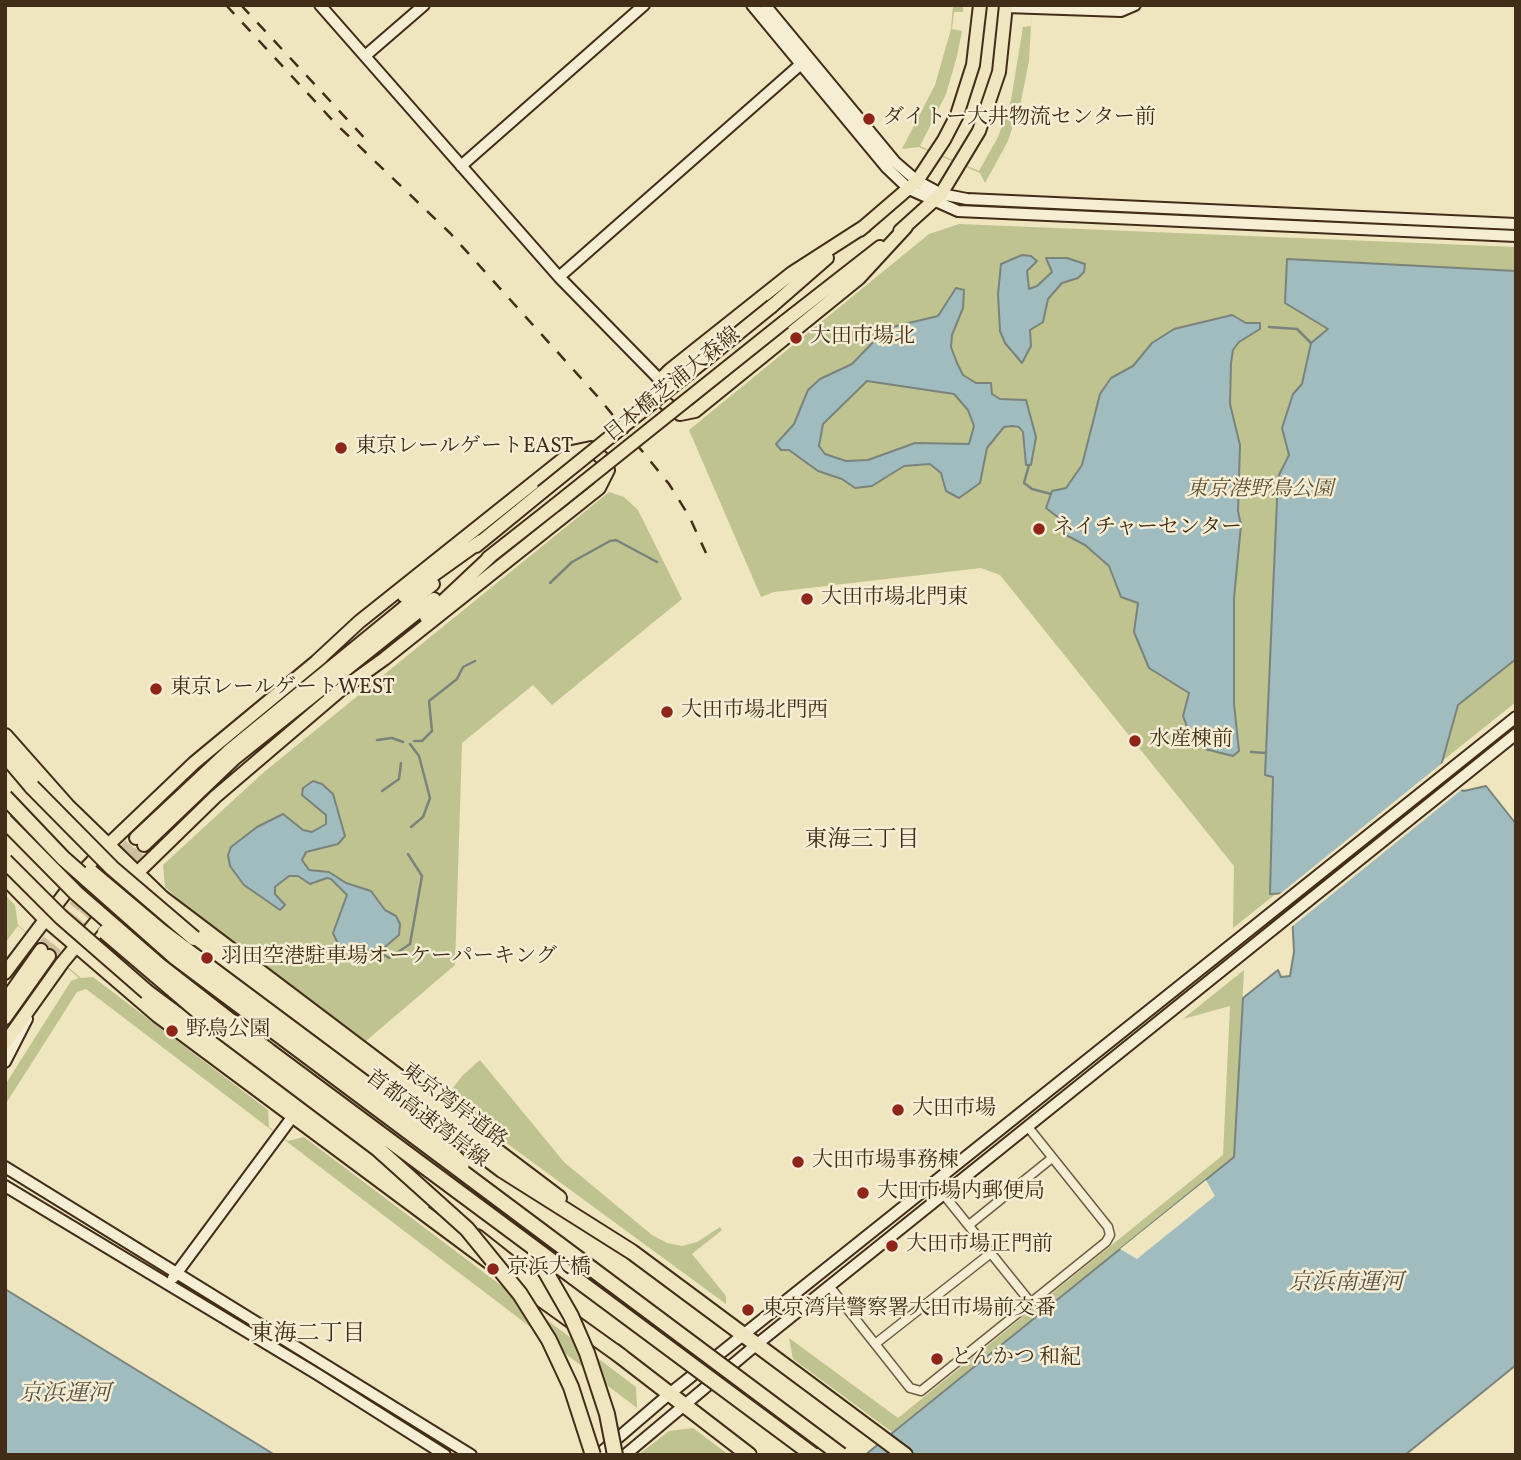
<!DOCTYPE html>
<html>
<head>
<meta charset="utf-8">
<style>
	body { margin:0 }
	#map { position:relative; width:1521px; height:1460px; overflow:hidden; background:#efe5bf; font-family:Vollkorn,serif }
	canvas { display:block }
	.frame { position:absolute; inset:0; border:7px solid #422d18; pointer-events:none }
</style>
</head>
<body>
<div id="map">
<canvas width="1521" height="1460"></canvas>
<div class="frame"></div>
</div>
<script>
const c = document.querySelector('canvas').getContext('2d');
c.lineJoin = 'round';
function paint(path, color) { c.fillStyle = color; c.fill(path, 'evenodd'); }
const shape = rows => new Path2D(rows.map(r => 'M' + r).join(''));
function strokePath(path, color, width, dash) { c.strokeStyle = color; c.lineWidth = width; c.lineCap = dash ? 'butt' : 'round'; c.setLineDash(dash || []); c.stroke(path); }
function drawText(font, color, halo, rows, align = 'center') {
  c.font = font + ' Vollkorn,"Noto Serif JP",serif'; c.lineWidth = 5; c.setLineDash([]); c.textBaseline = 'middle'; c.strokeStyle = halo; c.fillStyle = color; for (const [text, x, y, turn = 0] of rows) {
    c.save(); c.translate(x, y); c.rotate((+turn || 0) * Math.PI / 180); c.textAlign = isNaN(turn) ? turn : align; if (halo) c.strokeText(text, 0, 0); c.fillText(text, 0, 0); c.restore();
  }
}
paint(shape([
	[953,5,963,5,963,12,954,12,952,29,962,31,957,56,946,94,920,146,979,171,998,137,1011,100,1023,27,1031,26,1032,5,1029,61,1021,101,1008,141,985,183,980,173,919,147,902,149,935,85,951,29],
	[959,224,1516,247,1516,702,1233,928,1234,866,1000,575,981,568,774,592,761,597,689,430,929,234],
	[609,492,624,497,638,510,682,599,552,705,533,685,462,743,455,965,366,1041,185,905,165,887,163,865,264,772],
	[5,895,15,905,18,925,81,978,93,977,268,1110,269,1127,288,1141,304,1137,636,1387,637,1408,86,989,77,992,5,1105,5,1085,71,981,79,978,18,926,5,943],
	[1244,970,1234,1157,892,1432,793,1359,789,1338,898,1418,1223,1155,1230,1006,1183,1019],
	[480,1060,564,1162,652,1235,667,1243,682,1246,697,1242,720,1227,722,1230,692,1254,726,1296,726,1304,445,1098,463,1075],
	[693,1428,729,1455,638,1455,669,1431]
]), '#bec38f');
const water = shape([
	[1022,255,1031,256,1037,261,1027,271,1029,289,1037,286,1052,272,1046,258,1067,258,1085,264,1084,272,1078,278,1062,283,1048,299,1043,322,1030,330,1031,346,1022,363,1005,343,1000,331,998,294,1001,264,1022,255],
	[1287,259,1516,271,1516,659,1458,705,1439,773,1446,784,1464,791,1486,786,1516,824,1516,1365,1405,1455,865,1455,1234,1157,1243,998,1278,970,1281,977,1290,976,1294,952,1291,893,1270,894,1273,777,1265,775,1278,477,1289,455,1282,428,1293,394,1302,384,1311,343,1328,329,1285,303,1287,259],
	[956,288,964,290,963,308,952,335,951,347,957,363,963,375,976,383,991,383,992,394,1000,399,1026,400,1036,437,1031,465,1026,465,1023,432,1019,427,1012,426,1004,427,987,448,980,483,959,498,946,491,941,473,930,464,904,466,872,486,855,488,842,479,818,471,789,450,781,450,776,444,794,424,808,390,820,379,852,364,878,337,892,327,938,316,956,288],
	[867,381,954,394,968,410,974,426,969,444,915,443,868,460,846,461,825,454,819,446,823,424,867,381],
	[1232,315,1246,323,1260,323,1260,329,1239,342,1233,350,1231,363,1230,404,1240,445,1238,511,1241,525,1234,598,1234,704,1239,751,1233,756,1205,749,1189,732,1183,716,1189,693,1149,668,1134,632,1138,603,1121,597,1109,566,1085,545,1064,534,1059,518,1046,508,1052,491,1066,488,1082,465,1100,394,1111,378,1133,366,1152,343,1174,329,1232,315],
	[313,781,322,784,333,794,345,836,338,844,306,852,302,860,309,870,329,872,346,883,371,891,385,910,396,916,400,924,399,935,379,952,360,956,338,944,333,933,347,895,331,879,327,878,310,884,298,876,289,876,275,887,275,894,285,905,280,910,244,885,230,866,228,855,231,847,257,827,283,814,303,830,312,832,326,824,326,815,302,795,303,788,313,781],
	[5,1289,275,1455,5,1455,5,1289]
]);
paint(water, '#a0bcbe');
strokePath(water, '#7a837c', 2);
paint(shape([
	[1446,760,1443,773,1449,781,1465,787,1289,929,1288,896,1276,897],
	[1206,1180,1215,1196,1137,1259,1120,1249]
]), '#efe5bf');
strokePath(shape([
	[1269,327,1297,329,1311,343],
	[1029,465,1024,483,1032,489,1051,494],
	[550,583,572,562,610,541,616,540,657,562],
	[377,740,392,738,403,742],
	[414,741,422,741,432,731,429,701,457,679,463,667,475,661],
	[410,744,419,756,430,798,423,817,411,827],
	[1251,752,1266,753],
	[382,791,399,779,401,763],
	[379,952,389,958,410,944,422,876,408,854]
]), '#7a837c', 2.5);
strokePath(shape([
	[41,950,86,892,136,838],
	[49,956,144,845]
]), '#ccc09e', 12, [12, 6]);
const street = shape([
	[944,1195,1031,1303],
	[969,1225,1052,1158],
	[830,1287,910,1388,921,1391,1106,1242,1110,1235,1108,1227,1028,1127],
	[875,1344,991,1253]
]);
const secondary = shape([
	[320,5,559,277,660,380],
	[752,5,887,168,909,189,958,211,1516,236],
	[765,5,895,162,917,181,941,194,967,199,1516,224],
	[1006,7,1121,11,1135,5],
	[365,56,424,5],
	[461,166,644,5],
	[559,277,801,64],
	[5,1062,27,1019],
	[5,1167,471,1455],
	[5,1186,317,1374,445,1455],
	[173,1278,293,1116],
	[598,1455,668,1395,1516,717],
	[625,1455,756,1345,1516,734]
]);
const primary = shape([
	[865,226,792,273,670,370,660,380,659,395,665,403,680,414,695,411,859,278,906,227],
	[860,230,917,181,944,140,957,115,973,65,980,5],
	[900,231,941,194,979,131,999,72,1006,5],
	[772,306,827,258],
	[784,322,880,247],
	[476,546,542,492],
	[488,558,554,506],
	[404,596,481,541],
	[426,617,492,555],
	[317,661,359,622,572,452,591,448,602,458,608,470,599,488,384,659,345,687],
	[136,838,230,750,433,584],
	[144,845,235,758,434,599],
	[5,973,75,880,107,846,194,763,322,657],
	[5,1001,41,950],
	[5,1018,49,956],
	[5,1043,62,963,136,874,215,797,351,681]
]);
const highway = shape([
	[5,736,67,806,162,898,559,1198],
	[5,755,32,787],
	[5,877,45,918,158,1015,490,1262],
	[194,938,502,1170,632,1252,905,1455],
	[147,992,427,1200],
	[477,1237,563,1305],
	[509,1276,622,1357],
	[614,1351,749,1455]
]);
strokePath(street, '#6d5b42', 11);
strokePath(secondary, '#422d18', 14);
strokePath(primary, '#422d18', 16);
strokePath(highway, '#422d18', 18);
strokePath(street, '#f5eed5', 8);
strokePath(secondary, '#f5eed5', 10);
strokePath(primary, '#efe5bf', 12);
strokePath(highway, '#efe5bf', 14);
strokePath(shape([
	[226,5,336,124,450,233,598,397,669,484,689,516,706,553],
	[241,5,370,144]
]), '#422d18', 2.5, [12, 12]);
const primaryBridge = shape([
	[542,492,772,306],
	[554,506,784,322]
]);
const highwayBridge = shape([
	[32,787,112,868,194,938],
	[5,797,63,858,176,958,841,1455],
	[5,821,76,893,160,966,269,1051,813,1455],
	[5,861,61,917,147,992],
	[91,872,161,931,413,1119,462,1164],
	[105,932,220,1030,378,1149,467,1229,520,1294,549,1340,571,1387,593,1455],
	[535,1253,571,1316,587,1353,607,1414,615,1455]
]);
strokePath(primaryBridge, '#422d18', 16, []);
strokePath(highwayBridge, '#422d18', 18, []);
strokePath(primaryBridge, '#efe5bf', 12);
strokePath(highwayBridge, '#efe5bf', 14);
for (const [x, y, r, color] of [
	[869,119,7,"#8f2418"],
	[796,338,7,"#8f2418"],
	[341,448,7,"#8f2418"],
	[1039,529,7,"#8f2418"],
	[807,599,7,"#8f2418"],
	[156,689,7,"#8f2418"],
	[667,712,7,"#8f2418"],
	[1135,741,7,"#8f2418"],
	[207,958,7,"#8f2418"],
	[172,1031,7,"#8f2418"],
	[898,1110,7,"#8f2418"],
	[798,1162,7,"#8f2418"],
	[863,1193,7,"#8f2418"],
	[892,1246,7,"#8f2418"],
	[493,1269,7,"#8f2418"],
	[748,1310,7,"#8f2418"],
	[937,1359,7,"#8f2418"]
]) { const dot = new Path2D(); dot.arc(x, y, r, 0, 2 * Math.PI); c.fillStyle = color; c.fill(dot); strokePath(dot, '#f5eed5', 2.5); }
drawText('21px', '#422d18', '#f5eed5', [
	["ダイトー大井物流センター前",883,119],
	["大田市場北",810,338],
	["東京レールゲートEAST",355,448],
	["ネイチャーセンター",1053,529],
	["大田市場北門東",821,599],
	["東京レールゲートWEST",170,689],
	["大田市場北門西",681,712],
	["水産棟前",1149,741],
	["羽田空港駐車場オーケーパーキング",221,958],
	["野鳥公園",186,1031],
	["大田市場",912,1110],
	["大田市場事務棟",812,1162],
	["大田市場内郵便局",877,1193],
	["大田市場正門前",906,1246],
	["京浜大橋",507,1269],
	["東京湾岸警察署大田市場前交番",762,1310],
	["とんかつ 和紀",951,1359]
], 'left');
drawText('21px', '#422d18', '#f5eed5', [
	["日本橋芝浦大森線",673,386,-39],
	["東京湾岸道路",453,1107,37],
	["首都高速湾岸線",426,1120,37]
]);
drawText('italic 21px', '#615236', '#f5eed5', [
	["東京港野鳥公園",1260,491]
]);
drawText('23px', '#422d18', '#f5eed5', [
	["東海三丁目",862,842],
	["東海二丁目",308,1336]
]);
drawText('italic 23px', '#5a5142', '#f5eed5', [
	["京浜南運河",1346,1285],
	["京浜運河",65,1396]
]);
</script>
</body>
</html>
